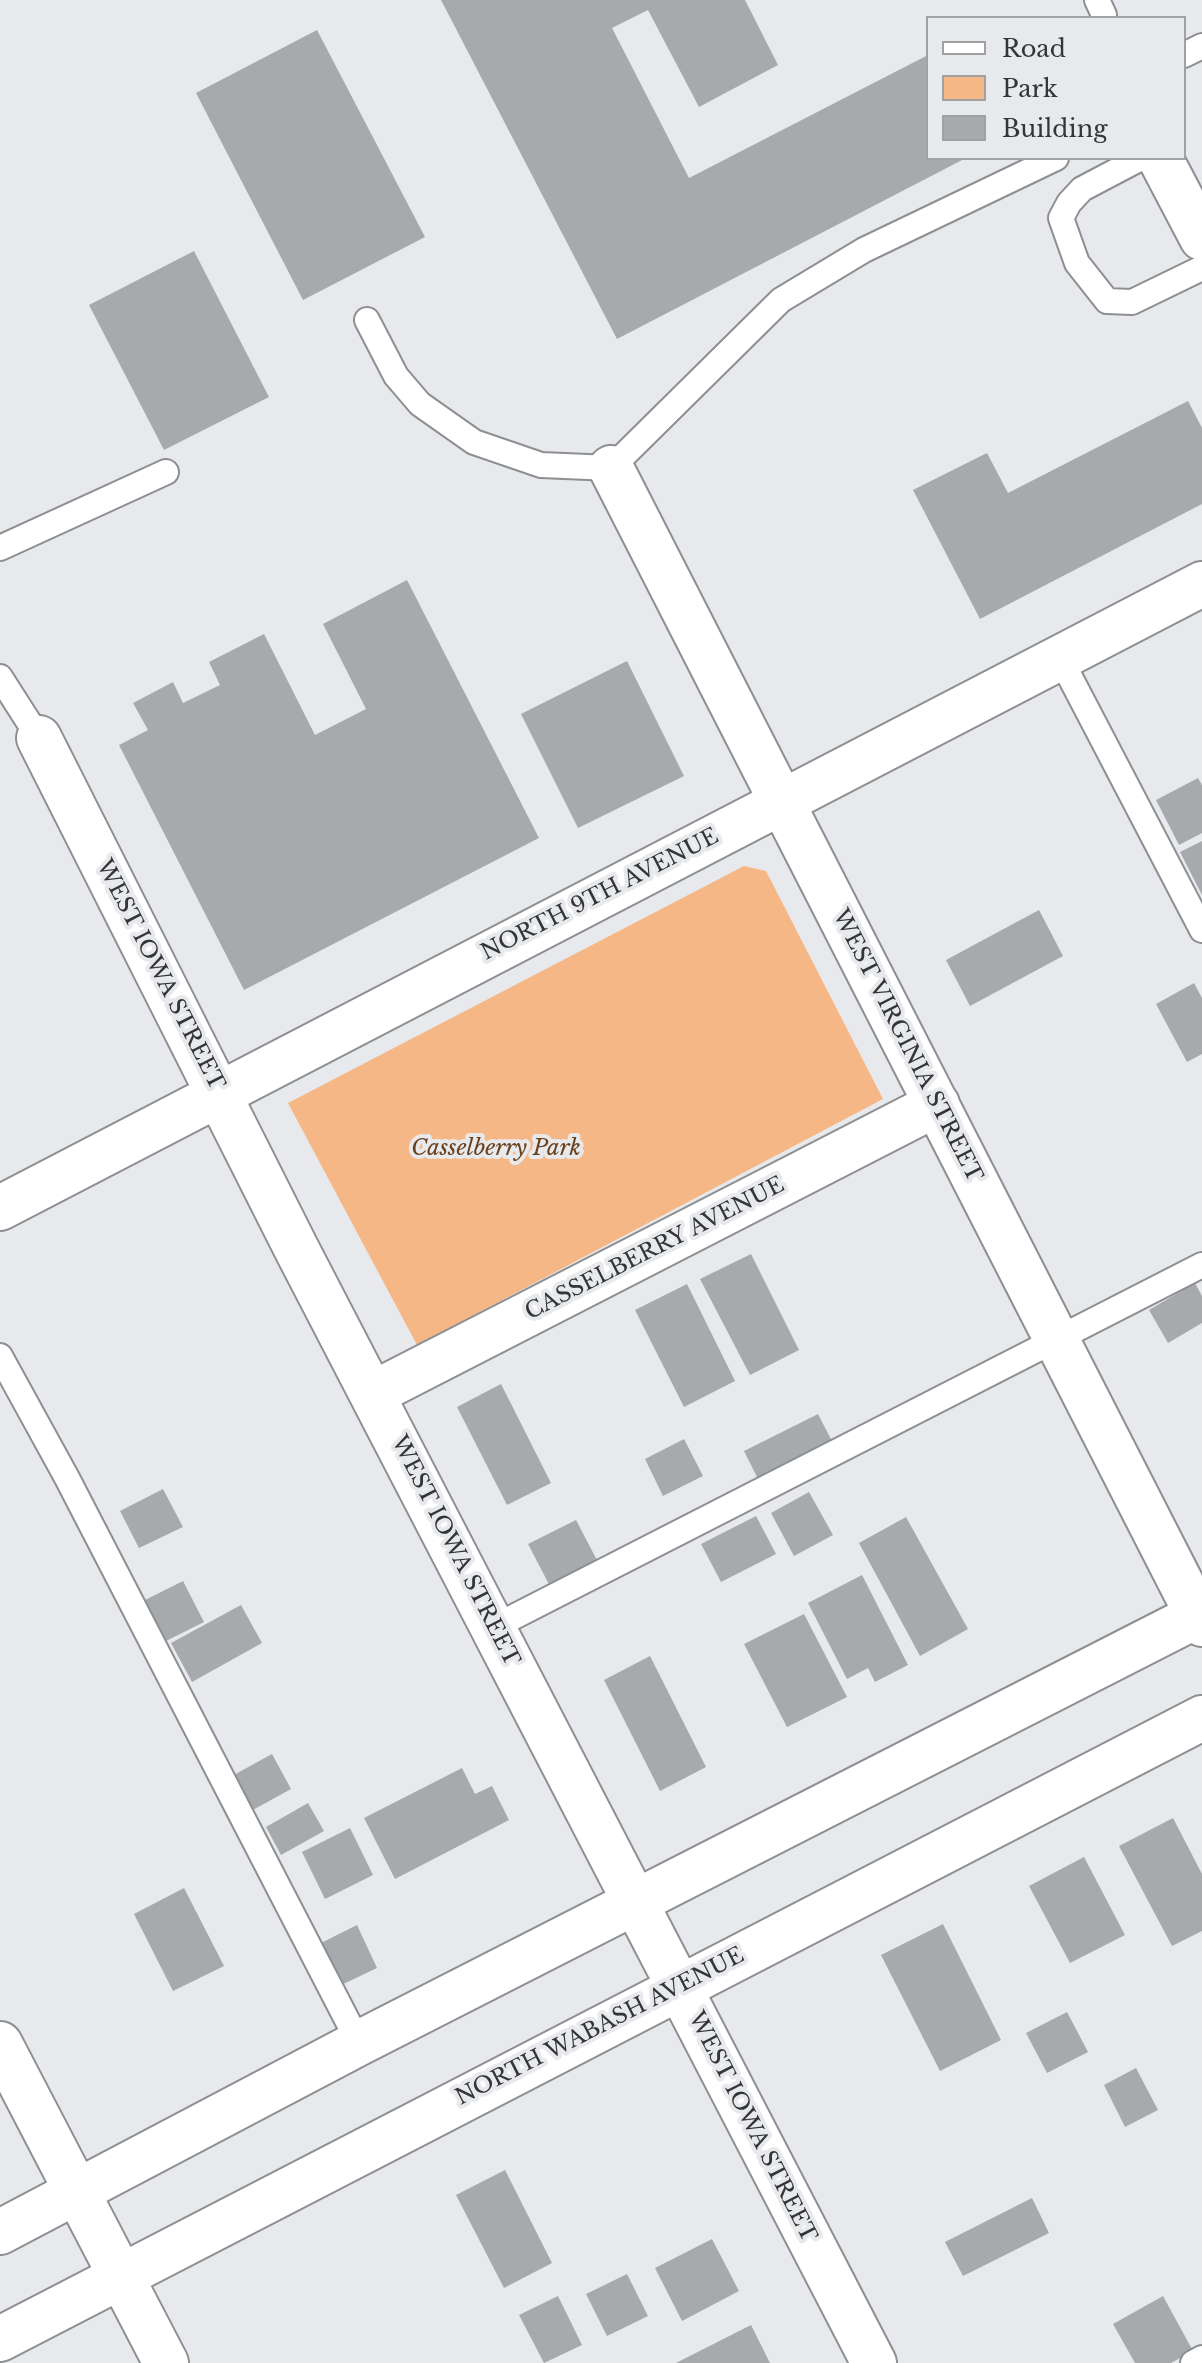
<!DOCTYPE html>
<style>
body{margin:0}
#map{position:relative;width:1202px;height:2363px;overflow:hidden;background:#e7e9ec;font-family:"Libre Baskerville",serif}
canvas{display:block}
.legend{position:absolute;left:926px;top:16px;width:260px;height:144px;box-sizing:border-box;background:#e7e9ec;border:2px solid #9fa1a3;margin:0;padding:10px 14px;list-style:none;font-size:24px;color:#343536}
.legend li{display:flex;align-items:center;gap:16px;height:40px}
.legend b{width:40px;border:2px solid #9fa1a3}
</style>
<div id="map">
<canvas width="1202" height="2363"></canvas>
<ul class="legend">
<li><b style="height:10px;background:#fff"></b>Road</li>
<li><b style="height:22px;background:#f6b786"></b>Park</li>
<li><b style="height:22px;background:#a7aaad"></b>Building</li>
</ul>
</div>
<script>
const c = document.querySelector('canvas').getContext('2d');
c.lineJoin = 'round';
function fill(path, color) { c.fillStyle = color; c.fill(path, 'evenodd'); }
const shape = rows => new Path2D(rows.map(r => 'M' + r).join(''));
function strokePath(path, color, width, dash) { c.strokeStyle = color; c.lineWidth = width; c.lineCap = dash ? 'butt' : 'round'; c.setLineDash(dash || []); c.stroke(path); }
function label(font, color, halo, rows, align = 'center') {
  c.font = font + ' "Libre Baskerville",serif'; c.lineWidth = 8; c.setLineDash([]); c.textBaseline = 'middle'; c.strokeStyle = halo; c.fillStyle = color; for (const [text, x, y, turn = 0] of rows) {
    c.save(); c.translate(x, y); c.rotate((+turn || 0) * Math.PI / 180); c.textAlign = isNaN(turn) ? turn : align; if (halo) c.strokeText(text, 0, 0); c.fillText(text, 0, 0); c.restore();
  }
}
const green = shape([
 [744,866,766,871,883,1099,417,1345,288,1103]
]);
const building = shape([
 [441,0,745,0,778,65,699,107,648,10,612,28,689,178,928,55,928,158,966,158,617,339],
 [317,30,425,237,303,300,196,93],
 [194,251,269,397,164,450,89,305],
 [1188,401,1202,428,1202,504,980,619,913,490,987,453,1008,493],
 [407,580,539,838,244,990,119,745,148,730,133,703,173,682,183,703,220,685,209,662,264,634,315,735,366,709,323,624],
 [627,661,684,776,578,828,521,714],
 [1198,778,1202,785,1202,833,1179,845,1156,800],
 [1202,841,1202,895,1180,852],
 [1039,910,1063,956,970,1006,946,960],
 [1194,983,1202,998,1202,1054,1187,1062,1156,1004],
 [751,1254,799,1350,750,1375,700,1279],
 [1195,1283,1202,1296,1202,1323,1168,1343,1149,1310],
 [687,1284,735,1381,684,1407,635,1310],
 [501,1384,551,1483,507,1505,457,1407],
 [818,1414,836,1449,762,1487,744,1451],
 [684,1439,703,1476,663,1496,645,1459],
 [163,1489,183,1527,139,1548,120,1511],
 [809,1492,833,1535,794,1556,771,1513],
 [756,1516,776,1554,721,1582,701,1544],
 [906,1517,968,1629,920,1656,859,1543],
 [576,1520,600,1566,552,1590,528,1544],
 [862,1575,908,1665,875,1682,868,1668,847,1679,808,1603],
 [183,1581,204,1622,164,1642,143,1601],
 [241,1605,262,1643,192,1682,171,1643],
 [804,1614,847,1697,787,1727,744,1644],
 [650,1656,706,1767,660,1791,604,1680],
 [272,1754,291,1789,251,1811,232,1776],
 [462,1768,475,1794,492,1786,509,1820,395,1879,364,1818],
 [308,1803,324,1831,281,1855,266,1827],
 [1173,1818,1202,1874,1202,1931,1172,1946,1119,1846],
 [350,1828,373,1875,325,1899,302,1852],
 [1084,1857,1125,1935,1070,1963,1029,1886],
 [184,1888,224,1966,173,1991,134,1914],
 [943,1924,1001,2040,940,2071,881,1955],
 [357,1925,377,1968,335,1988,315,1946],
 [1067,2012,1088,2052,1047,2073,1026,2033],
 [1136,2068,1158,2110,1125,2127,1104,2085],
 [505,2170,552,2263,504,2288,456,2195],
 [1032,2198,1049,2233,963,2276,945,2242],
 [712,2239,739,2291,682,2321,655,2268],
 [627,2274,648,2316,607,2336,586,2294],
 [558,2296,582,2345,544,2363,519,2315],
 [1163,2296,1193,2351,1171,2363,1135,2363,1113,2324],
 [751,2325,770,2363,676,2363]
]);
const service = shape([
 [1097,0,1104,15],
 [1184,55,1202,46],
 [1141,158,1082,189,1069,203,1061,218,1077,263,1107,301,1132,302,1202,268],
 [367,320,396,376,420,404,474,442,541,465,611,468,781,300,864,250,1056,158],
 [0,548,166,472],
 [1059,656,1202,930],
 [0,677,39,738],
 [0,1356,67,1478,359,2043],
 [494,1627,1202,1265],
 [1193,2363,1202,2358]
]);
const minor = shape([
 [1160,158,1202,238],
 [611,468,1202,1624],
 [39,738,296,1248,874,2363],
 [0,1208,1202,584],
 [374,1393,937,1104],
 [0,2232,359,2043,1202,1613],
 [0,2339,1202,1718]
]);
const secondary = shape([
 [0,2044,166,2363]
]);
const streetNames = [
 ["NORTH 9TH AVENUE",600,895,-27],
 ["WEST IOWA STREET",160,975,63],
 ["WEST VIRGINIA STREET",907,1046,63],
 ["CASSELBERRY AVENUE",655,1249,-27],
 ["WEST IOWA STREET",455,1551,63],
 ["NORTH WABASH AVENUE",600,2027,-27],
 ["WEST IOWA STREET",752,2127,63]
];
const parkNames = [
 ["Casselberry Park",496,1149]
];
fill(green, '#f6b786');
fill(building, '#a7aaad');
strokePath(service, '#8d8f92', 28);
strokePath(minor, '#8d8f92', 48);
strokePath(secondary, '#8d8f92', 48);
strokePath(service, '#fff', 24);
strokePath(minor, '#fff', 44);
strokePath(secondary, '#fff', 44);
label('22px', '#343536', '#e7e9ec', streetNames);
label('italic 22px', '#6a3f19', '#e7e9ec', parkNames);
</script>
